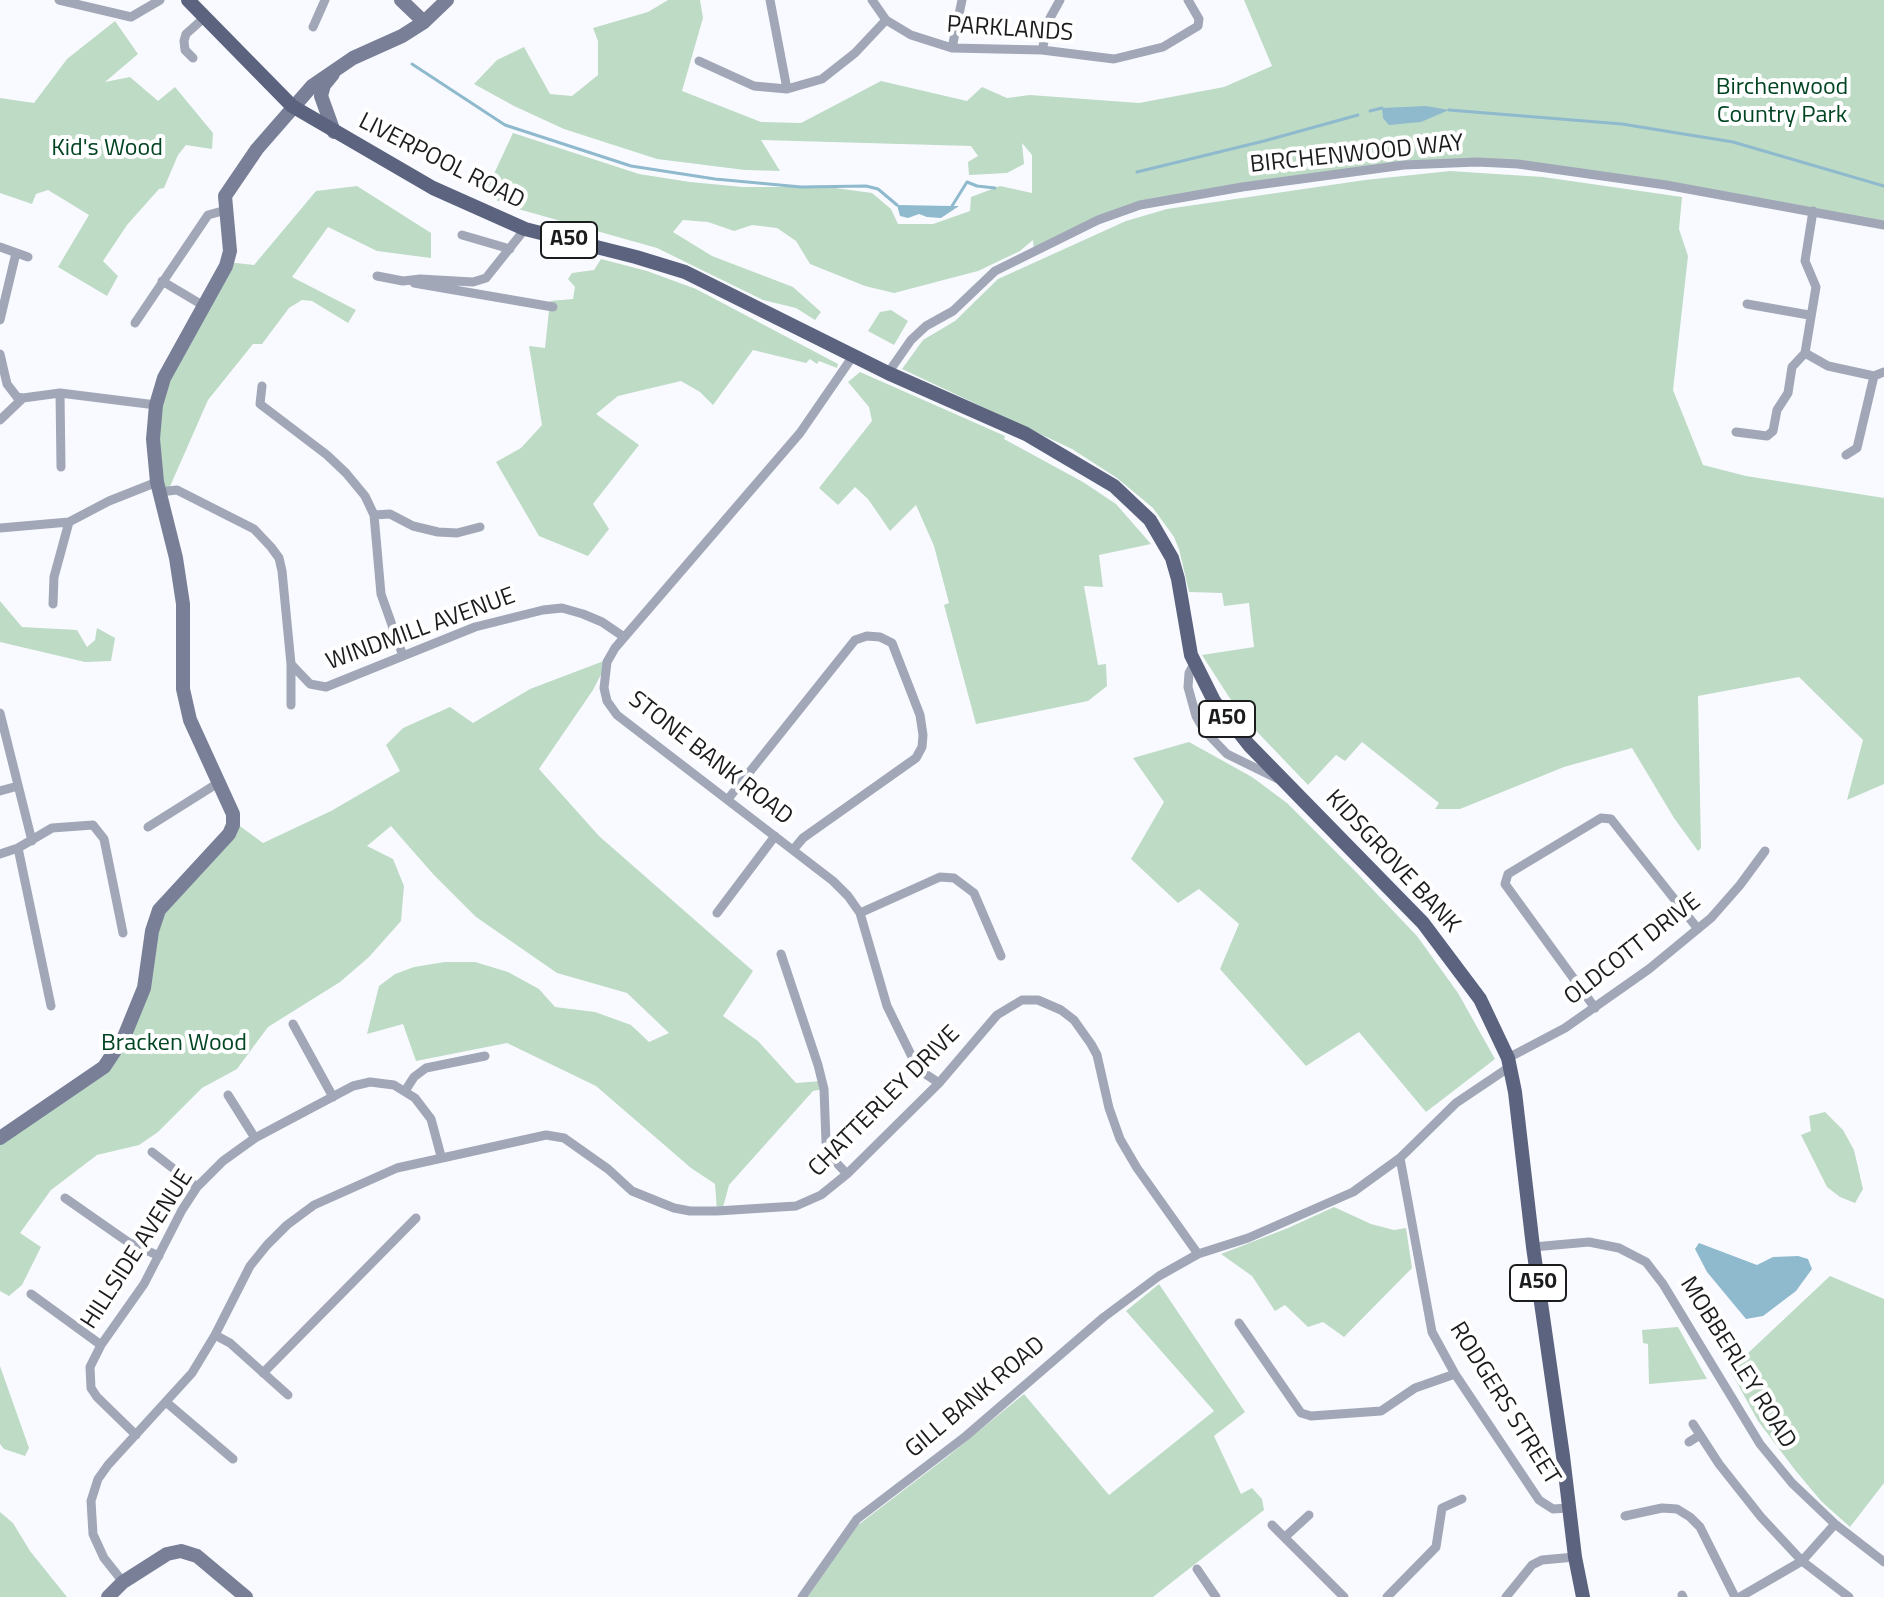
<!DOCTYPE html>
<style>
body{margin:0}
canvas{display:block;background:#f9faff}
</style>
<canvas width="1884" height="1597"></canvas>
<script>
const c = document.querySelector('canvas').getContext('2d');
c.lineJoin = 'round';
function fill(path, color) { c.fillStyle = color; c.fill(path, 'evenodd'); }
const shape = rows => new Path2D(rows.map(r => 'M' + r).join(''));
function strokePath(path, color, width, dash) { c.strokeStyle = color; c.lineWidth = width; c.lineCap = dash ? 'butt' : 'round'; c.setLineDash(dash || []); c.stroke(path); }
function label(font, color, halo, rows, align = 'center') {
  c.font = font + ' "Titillium Web",sans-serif'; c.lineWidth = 8; c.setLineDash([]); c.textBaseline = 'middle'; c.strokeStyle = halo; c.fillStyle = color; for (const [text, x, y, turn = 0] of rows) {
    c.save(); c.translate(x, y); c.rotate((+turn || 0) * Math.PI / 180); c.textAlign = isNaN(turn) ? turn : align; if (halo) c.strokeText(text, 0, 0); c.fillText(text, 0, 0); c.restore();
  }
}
const green = shape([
 [668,0,700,0,703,18,682,91,761,122,801,123,881,81,967,101,982,87,1007,98,1030,95,1139,103,1224,87,1272,66,1244,0,1884,0,1884,225,1518,164,1423,164,1137,207,1034,251,1033,240,1020,251,978,271,894,293,865,286,810,264,796,241,777,228,752,225,734,231,708,222,683,220,673,232,712,256,793,287,821,312,815,320,796,308,763,300,657,248,518,209,484,195,513,133,639,174,690,182,743,187,828,187,872,193,891,209,898,224,933,224,970,211,971,197,1000,186,1032,193,1032,155,1022,143,1024,164,1007,173,969,175,968,162,978,156,971,146,761,140,780,171,745,170,657,159,564,129,514,106,474,84,497,60,524,47,550,94,572,96,598,75,598,41,593,28,648,12],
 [115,21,138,54,105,82,130,77,158,101,175,87,213,133,212,149,186,145,178,155,164,188,159,189,127,225,103,261,118,276,107,296,58,267,89,215,48,190,36,194,32,204,0,193,0,98,34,103,67,59],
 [1450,171,1543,177,1682,197,1679,229,1688,256,1673,390,1703,465,1746,476,1884,498,1884,784,1847,800,1863,740,1799,677,1698,696,1701,848,1698,851,1674,818,1632,748,1564,767,1460,809,1435,809,1439,803,1362,742,1345,761,1336,755,1308,785,1240,714,1202,655,1254,647,1249,603,1224,606,1222,593,1189,592,1179,549,1174,537,1153,508,1117,478,1072,449,902,369,923,340,955,321,998,279,1126,221,1167,209,1365,180],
 [357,186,431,233,431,258,377,251,328,227,292,277,356,310,348,323,312,301,302,300,289,308,262,344,253,344,208,400,168,491,159,492,156,405,227,262,254,265,316,191],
 [601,259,647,271,696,289,838,364,837,368,819,361,817,364,810,359,806,363,753,350,713,405,700,392,681,381,618,396,596,414,639,445,593,504,609,529,588,556,539,536,496,462,521,448,542,425,529,346,545,348,550,301,573,299,575,287,568,279,572,273,594,270],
 [891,310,908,321,894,345,868,331,880,312],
 [860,372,1005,436,1004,439,1083,482,1116,504,1151,544,1099,555,1103,587,1084,586,1098,665,1106,664,1107,686,1088,701,976,724,944,605,949,603,934,546,916,505,890,531,868,499,855,487,838,505,819,488,872,421,869,407,848,382],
 [0,601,22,627,77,630,87,647,95,640,97,628,115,638,111,661,85,662,0,642],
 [609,659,593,690,539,769,599,836,753,971,723,1016,758,1041,796,1083,822,1081,824,1089,813,1091,729,1185,722,1211,717,1211,715,1184,691,1168,596,1086,507,1043,416,1061,403,1024,367,1034,379,986,395,974,414,967,445,962,475,962,508,972,539,989,555,1007,595,1012,631,1025,649,1042,669,1033,627,993,557,973,476,917,433,874,391,826,367,846,393,859,404,886,401,921,369,957,340,982,268,1027,237,1069,202,1088,158,1132,139,1145,97,1155,51,1190,20,1233,41,1247,22,1285,9,1296,0,1291,0,1142,61,1102,124,1037,163,910,237,824,263,843,331,811,400,771,386,745,403,728,450,707,473,723,530,689],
 [1189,742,1252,777,1287,803,1356,872,1417,936,1458,993,1495,1059,1426,1112,1359,1032,1306,1066,1220,969,1239,924,1199,889,1178,903,1131,859,1164,802,1133,758],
 [1825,1112,1843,1130,1854,1150,1863,1189,1855,1203,1840,1197,1827,1187,1801,1135,1811,1131,1809,1116],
 [1334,1207,1371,1224,1394,1230,1406,1228,1412,1268,1344,1337,1323,1322,1308,1327,1285,1305,1275,1311,1252,1276,1221,1254,1288,1228],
 [1830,1276,1884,1299,1884,1483,1850,1527,1822,1502,1795,1470,1758,1421,1730,1370],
 [1159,1284,1245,1412,1214,1436,1241,1494,1252,1488,1262,1499,1264,1510,1153,1597,807,1597,858,1525,947,1457,1024,1394,1109,1495,1214,1411,1126,1311],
 [1678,1327,1707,1379,1649,1384,1648,1344,1643,1343,1642,1330],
 [0,1366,29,1448,25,1456,4,1449,0,1444],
 [0,1512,13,1523,30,1551,67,1597,0,1597]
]);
const water = shape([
 [1426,106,1449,110,1421,122,1389,125,1383,118,1382,108],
 [897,205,952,206,959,206,941,218,927,217,919,214,908,218,900,216],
 [1699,1243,1757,1265,1773,1257,1798,1256,1808,1259,1812,1269,1796,1291,1763,1316,1746,1319,1707,1272,1695,1249]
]);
const stream = shape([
 [412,64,505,125,631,166,715,179,801,187,866,186,878,189,897,205],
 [1449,110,1622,124,1733,142,1884,186],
 [1370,111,1382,108],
 [1137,172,1264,141,1358,115],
 [952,206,967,182,977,186,995,188]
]);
const street = shape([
 [59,0,131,17,160,0],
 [770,0,787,89],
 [872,0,886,20,911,35,952,48,1042,50,1114,59,1163,47,1198,26,1199,19,1188,0],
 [313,27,325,0],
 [952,48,962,0],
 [1042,50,1050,18,1060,0],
 [193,58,185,50,184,41,186,34,204,18],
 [699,61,754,86,787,89,822,79,855,53,886,20],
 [462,235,510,249],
 [0,247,28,257],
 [377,276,403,281,420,279,473,282,486,278,525,229],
 [162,281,204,306],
 [414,283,553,307],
 [1747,304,1809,315],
 [0,320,16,253],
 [135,323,208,215,226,210],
 [1805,353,1828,366,1874,376,1884,372],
 [0,354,7,384,17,397,23,398],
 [853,356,800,433,615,648,607,662,604,688,607,701,617,715,833,881,848,896,860,913,887,1006,918,1069,939,1083],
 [888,373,911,340,926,326,953,311,995,271,1098,220,1140,205,1242,187,1404,165,1477,162,1518,164,1666,185,1884,225],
 [262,386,260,404,327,455,346,473,365,496,374,515,381,594,403,656],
 [60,393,61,467],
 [0,420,23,398,60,393,156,405],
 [1736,432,1767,436,1773,431,1777,410,1788,393,1792,367,1805,353,1816,287,1805,261,1813,211],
 [1846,455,1857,448,1874,376],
 [159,492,177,490,254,529,271,547,279,558,282,571,291,664,310,684,326,687,475,627,543,610,562,608,583,614,602,622,624,637],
 [374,515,390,514,413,526,438,532,457,533,480,527],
 [0,528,69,522,109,501,157,482],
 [53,604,54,577,69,522],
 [291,664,291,705],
 [1194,664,1189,673,1188,687,1196,716,1204,730,1227,754,1278,779],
 [0,713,32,841],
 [0,791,18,786],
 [728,799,855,640,867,636,880,637,892,643,920,715,923,735,922,747,916,758,803,838,793,850],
 [148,827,218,783],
 [18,848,51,1006],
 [0,854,18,848,52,828,93,825,104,839,123,933],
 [717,913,775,836],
 [860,913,940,877,954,878,974,893,1001,956],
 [781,954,818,1065,824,1089,826,1142,831,1157,847,1174],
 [1595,1008,1505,884,1508,874,1601,818,1611,819,1698,929],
 [293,1024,333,1097],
 [1508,1058,1565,1028,1649,969,1711,918,1740,885,1765,851],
 [405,1091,414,1077,426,1068,485,1056],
 [228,1095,255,1138],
 [152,1152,197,1187],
 [1400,1158,1432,1332,1455,1374,1539,1500,1553,1509,1568,1508],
 [65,1198,128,1242,159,1256],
 [1533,1247,1589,1242,1619,1248,1646,1262,1663,1284,1760,1444,1792,1483,1835,1524,1884,1562],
 [31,1294,101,1345],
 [1239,1323,1301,1413,1311,1416,1381,1411,1415,1388,1455,1374],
 [215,1335,230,1343,288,1395],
 [263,1373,416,1218],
 [166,1402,233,1459],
 [1693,1424,1719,1464,1761,1517,1802,1561,1849,1597],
 [136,1435,97,1397,91,1388,90,1367,101,1345,144,1284,182,1210,197,1187,223,1161,255,1138,353,1086,370,1082,394,1085,415,1098,431,1119,441,1156],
 [1689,1442,1700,1435],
 [1625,1516,1662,1508,1677,1509,1690,1517,1700,1527,1735,1597],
 [1272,1525,1344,1597],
 [1285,1537,1309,1515],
 [1197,1569,1216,1597],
 [123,1582,104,1558,93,1534,91,1501,98,1479,108,1465,192,1373,215,1335,250,1266,267,1245,287,1225,314,1205,397,1168,546,1135,564,1138,608,1169,632,1191,674,1208,690,1211,717,1211,796,1206,821,1195,847,1174,939,1083,997,1015,1022,1000,1038,1000,1061,1010,1074,1020,1091,1044,1097,1055,1109,1108,1120,1139,1137,1168,1198,1254],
 [1682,1595,1683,1597],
 [802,1597,857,1519,966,1436,1104,1317,1159,1276,1198,1254,1248,1238,1353,1192,1400,1158,1456,1103,1511,1066],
 [1387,1597,1436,1547,1442,1508,1462,1499],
 [1506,1597,1532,1565,1542,1560,1575,1557],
 [1740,1597,1802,1561,1835,1524]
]);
const secondary = shape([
 [401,0,424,22],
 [333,74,324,85,321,96,334,132],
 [0,1138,104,1067,124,1037,144,988,152,931,159,910,229,834,233,825,233,814,190,720,183,689,183,604,176,558,157,482,153,439,156,405,164,378,226,266,230,251,225,196,257,149,312,86,353,58,402,36,424,22,447,0],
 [108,1597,123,1582,167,1554,181,1551,197,1556,246,1597]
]);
const primary = shape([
 [188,0,292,106,433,188,525,229,636,257,685,272,888,373,1026,434,1114,486,1150,520,1172,558,1178,579,1191,655,1214,701,1249,745,1423,923,1480,999,1508,1058,1515,1092,1533,1247,1563,1456,1575,1557,1583,1597]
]);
const shields = [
 [569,240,56],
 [1227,719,56],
 [1538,1283,56]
];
const shieldNames = [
 ["A50",569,240],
 ["A50",1227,719],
 ["A50",1538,1283]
];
const streetNames = [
 ["PARKLANDS",1010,30,4],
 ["BIRCHENWOOD WAY",1357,155,-6],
 ["LIVERPOOL ROAD",441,162,27],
 ["WINDMILL AVENUE",421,630,-20],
 ["STONE BANK ROAD",710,759,38],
 ["KIDSGROVE BANK",1392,862,47],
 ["OLDCOTT DRIVE",1633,950,-38],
 ["CHATTERLEY DRIVE",885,1102,-45],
 ["HILLSIDE AVENUE",138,1250,-57],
 ["MOBBERLEY ROAD",1737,1363,58],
 ["GILL BANK ROAD",976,1398,-40],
 ["RODGERS STREET",1504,1404,58]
];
const parkNames = [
 ["Birchenwood",1782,88],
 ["Country Park",1782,116],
 ["Kid's Wood",107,149],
 ["Bracken Wood",174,1044]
];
fill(green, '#bedbc6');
fill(water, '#8fbace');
strokePath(stream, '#8fbace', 3);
strokePath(street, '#a2a7b8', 9);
strokePath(secondary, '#787f97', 14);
strokePath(primary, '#5b637f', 14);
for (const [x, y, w] of shields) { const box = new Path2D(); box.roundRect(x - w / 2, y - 18, w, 36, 6); c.fillStyle = '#fff'; c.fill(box); strokePath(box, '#1b1c1e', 2); }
label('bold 22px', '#1b1c1e', null, shieldNames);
label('24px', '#1b1c1e', '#fff', streetNames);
label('24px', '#014422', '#fff', parkNames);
</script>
